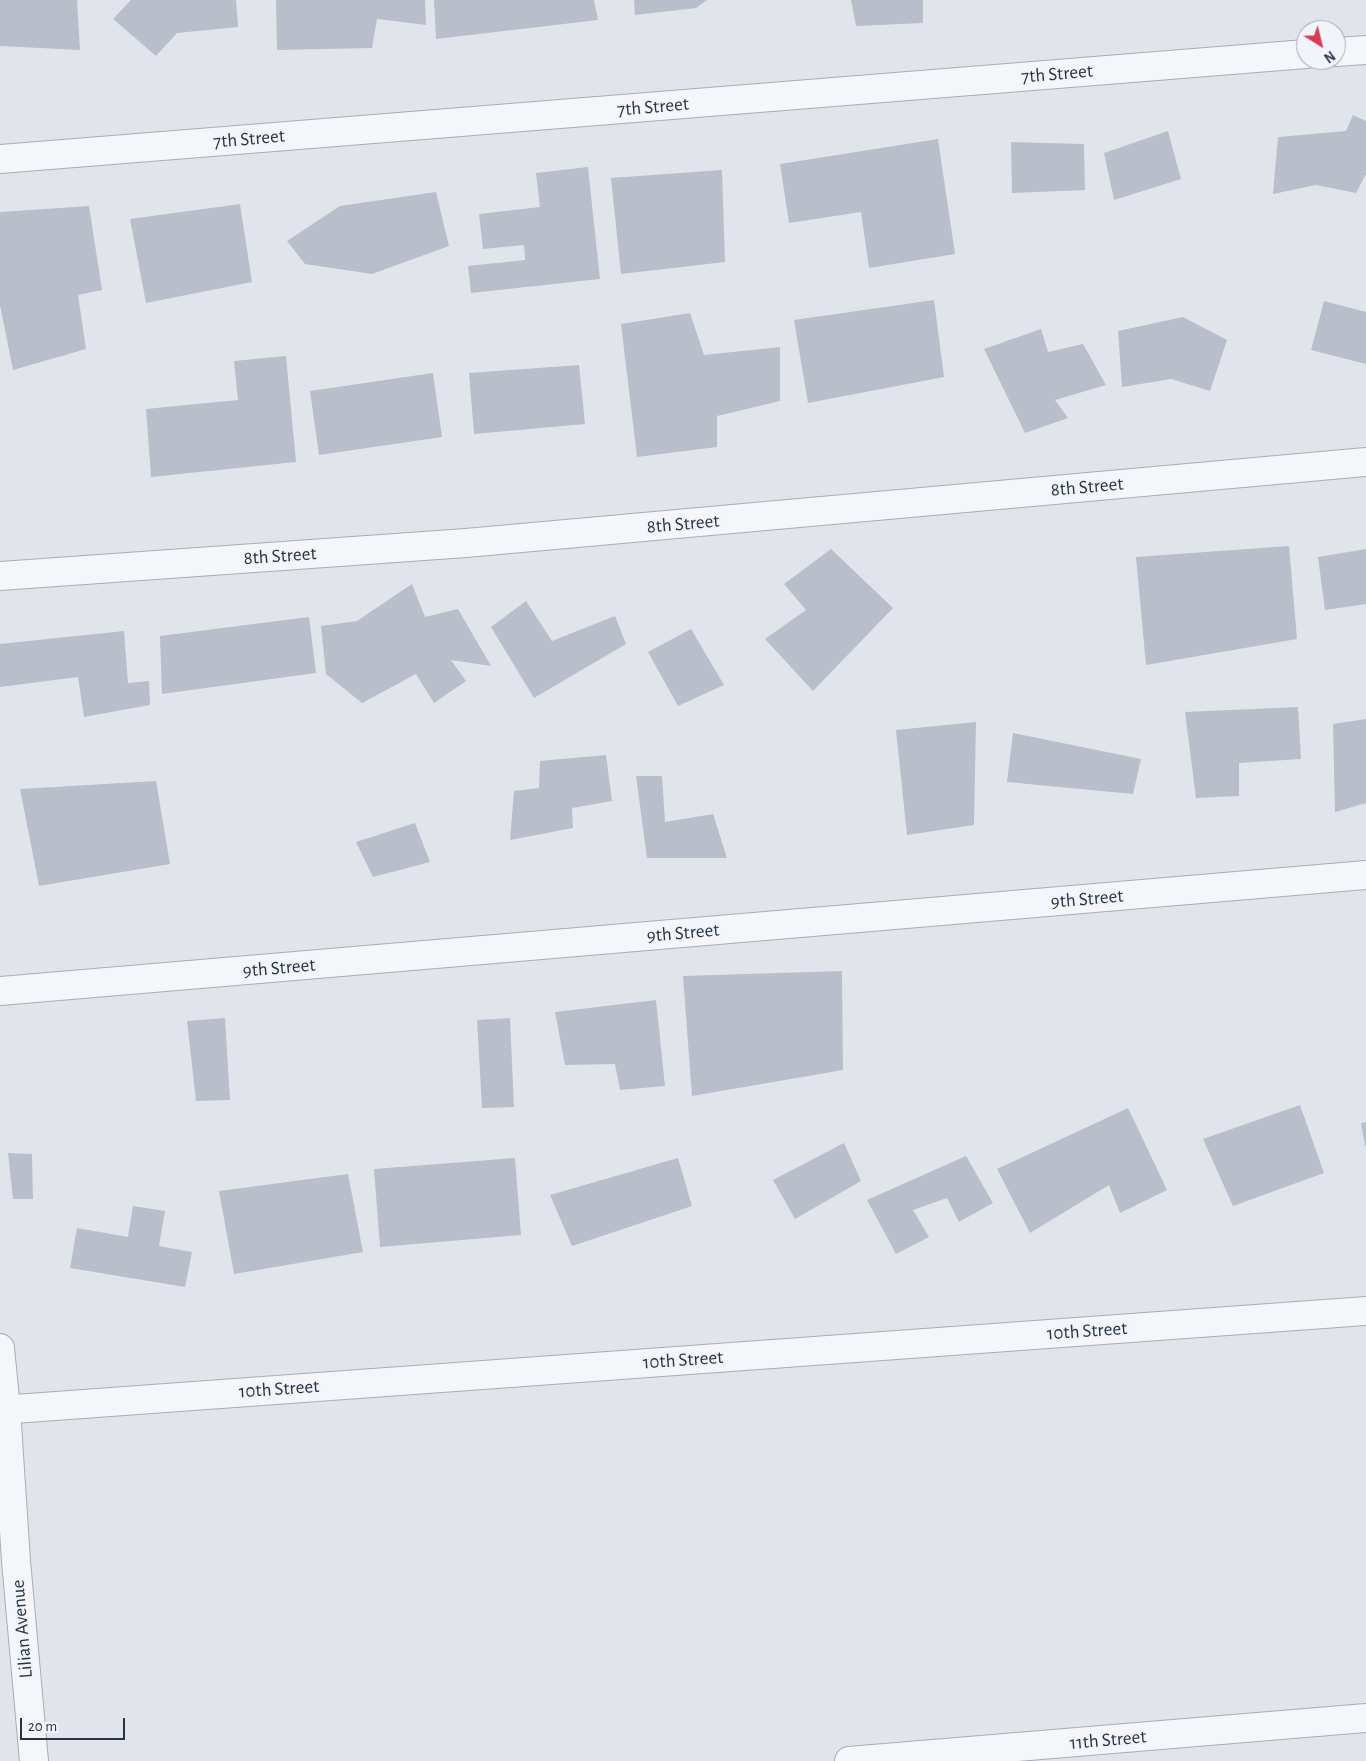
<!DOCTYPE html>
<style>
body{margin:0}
#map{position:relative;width:1366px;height:1761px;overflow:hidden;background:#e1e5eb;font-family:"Alegreya Sans",sans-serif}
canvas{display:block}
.north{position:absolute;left:1296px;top:20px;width:50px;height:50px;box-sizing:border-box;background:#f1f4f8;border:1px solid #a1a7b0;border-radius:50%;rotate:144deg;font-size:14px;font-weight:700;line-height:20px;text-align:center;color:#283345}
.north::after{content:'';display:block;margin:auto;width:18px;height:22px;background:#db3c54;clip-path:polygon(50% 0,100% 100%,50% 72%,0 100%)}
.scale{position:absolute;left:20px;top:1718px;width:105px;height:22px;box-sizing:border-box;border:2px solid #283345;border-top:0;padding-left:6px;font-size:15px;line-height:18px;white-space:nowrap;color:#283345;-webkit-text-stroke:4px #f1f4f8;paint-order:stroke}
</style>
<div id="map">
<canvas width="1366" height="1761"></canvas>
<div class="north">N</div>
<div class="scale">20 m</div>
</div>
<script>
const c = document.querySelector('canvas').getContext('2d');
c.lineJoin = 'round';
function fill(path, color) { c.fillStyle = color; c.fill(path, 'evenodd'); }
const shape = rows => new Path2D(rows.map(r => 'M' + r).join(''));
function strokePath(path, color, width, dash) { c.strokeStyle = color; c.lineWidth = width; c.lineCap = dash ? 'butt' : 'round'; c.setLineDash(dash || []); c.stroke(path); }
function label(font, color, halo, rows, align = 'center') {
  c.font = font + ' "Alegreya Sans",sans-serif'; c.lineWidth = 4; c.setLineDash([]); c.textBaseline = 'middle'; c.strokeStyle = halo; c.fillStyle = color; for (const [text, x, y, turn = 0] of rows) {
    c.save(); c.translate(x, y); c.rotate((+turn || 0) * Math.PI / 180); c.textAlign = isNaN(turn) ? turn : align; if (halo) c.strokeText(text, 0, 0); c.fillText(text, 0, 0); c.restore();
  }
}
const building = shape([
 [0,0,77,0,80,50,0,46],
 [131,0,236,0,238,27,177,33,156,56,113,19],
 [276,0,425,0,426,25,377,19,372,48,277,50],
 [434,0,594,0,598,20,436,39],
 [634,0,707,0,696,8,635,15],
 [851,0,923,0,923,23,856,26],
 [1353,115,1366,121,1366,174,1356,193,1316,185,1273,194,1278,137,1346,131],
 [1168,131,1181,179,1114,200,1104,153],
 [938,139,955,254,869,268,861,212,789,223,780,164],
 [1011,142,1084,144,1085,190,1012,193],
 [588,167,600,279,471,293,468,266,525,260,524,245,483,249,479,214,540,207,536,173],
 [722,170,725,262,621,274,611,178],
 [436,192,449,246,372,274,305,264,287,241,340,206],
 [240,204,252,282,146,303,130,219],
 [89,206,102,290,78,295,86,349,13,370,0,305,0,212],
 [934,300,944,377,808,403,794,320],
 [1324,301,1366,312,1366,364,1311,350],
 [690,313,704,355,780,347,780,401,717,416,717,447,637,457,621,324],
 [1183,317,1227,340,1210,391,1171,379,1122,387,1118,331],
 [1041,329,1048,352,1083,344,1106,385,1055,400,1068,418,1025,433,984,349],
 [286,356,296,462,151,477,146,409,238,400,234,361],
 [579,365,585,424,474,434,469,373],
 [433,373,442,437,319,455,310,391],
 [1289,546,1297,639,1146,665,1136,557],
 [831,549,893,608,813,691,765,639,806,610,784,584],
 [1366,549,1366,604,1325,610,1318,557],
 [412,584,425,617,458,609,491,666,451,660,466,681,434,703,416,674,362,703,326,674,321,626,357,621],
 [526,601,552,641,615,616,626,644,534,698,491,627],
 [309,617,316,673,162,694,160,636],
 [691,629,724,685,678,706,648,652],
 [124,631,128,683,149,681,150,705,84,717,78,677,0,687,0,644],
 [1298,707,1301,759,1239,763,1239,796,1196,798,1185,712],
 [1366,719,1366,803,1335,812,1333,724],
 [976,722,974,825,907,835,896,730],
 [1013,733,1141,759,1133,794,1007,782],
 [606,755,612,801,572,808,573,828,510,840,514,791,539,788,540,761],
 [636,776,662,776,665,822,713,814,727,858,647,858],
 [156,781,170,864,39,886,20,789],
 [415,823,430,862,373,877,356,842],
 [842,971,843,1070,692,1096,683,976],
 [656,1000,665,1086,620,1090,615,1064,565,1065,555,1012],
 [225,1018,230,1100,196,1101,187,1021],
 [510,1018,514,1107,482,1108,477,1020],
 [1300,1105,1324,1173,1233,1206,1203,1139],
 [1128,1108,1167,1190,1120,1213,1109,1185,1030,1233,997,1169],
 [1366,1122,1366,1146,1365,1146,1361,1123],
 [844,1143,861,1181,795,1219,773,1180],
 [8,1153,32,1154,33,1199,13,1199],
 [966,1156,993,1203,959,1222,947,1198,913,1210,929,1237,896,1254,867,1200],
 [515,1158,521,1235,380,1247,374,1169],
 [678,1158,692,1206,572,1246,550,1195],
 [348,1174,363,1252,234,1274,219,1191],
 [133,1206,165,1211,159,1246,192,1252,185,1287,70,1268,77,1228,128,1237]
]);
const street = shape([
 [1336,52,1366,50],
 [0,159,1306,54],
 [0,576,466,543,1366,462],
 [0,991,1366,875],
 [0,1348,6,1409,16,1561,34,1761],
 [0,1410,1366,1311],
 [849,1761,1366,1718]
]);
const streetNames = [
 ["7th Street",1057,74,-5],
 ["7th Street",653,107,-5],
 ["7th Street",249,139,-5],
 ["8th Street",1087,487,-5],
 ["8th Street",683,524,-5],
 ["8th Street",280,556,-4],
 ["9th Street",1087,899,-5],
 ["9th Street",683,933,-5],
 ["9th Street",279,968,-5],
 ["10th Street",1087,1331,-4],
 ["10th Street",683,1360,-4],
 ["10th Street",279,1389,-4],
 ["Lilian Avenue",22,1629,-95],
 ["11th Street",1108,1740,-5]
];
fill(building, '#b8beca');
strokePath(street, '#a6acb6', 30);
strokePath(street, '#f5f6f9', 28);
label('19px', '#283345', '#f1f4f8', streetNames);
</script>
